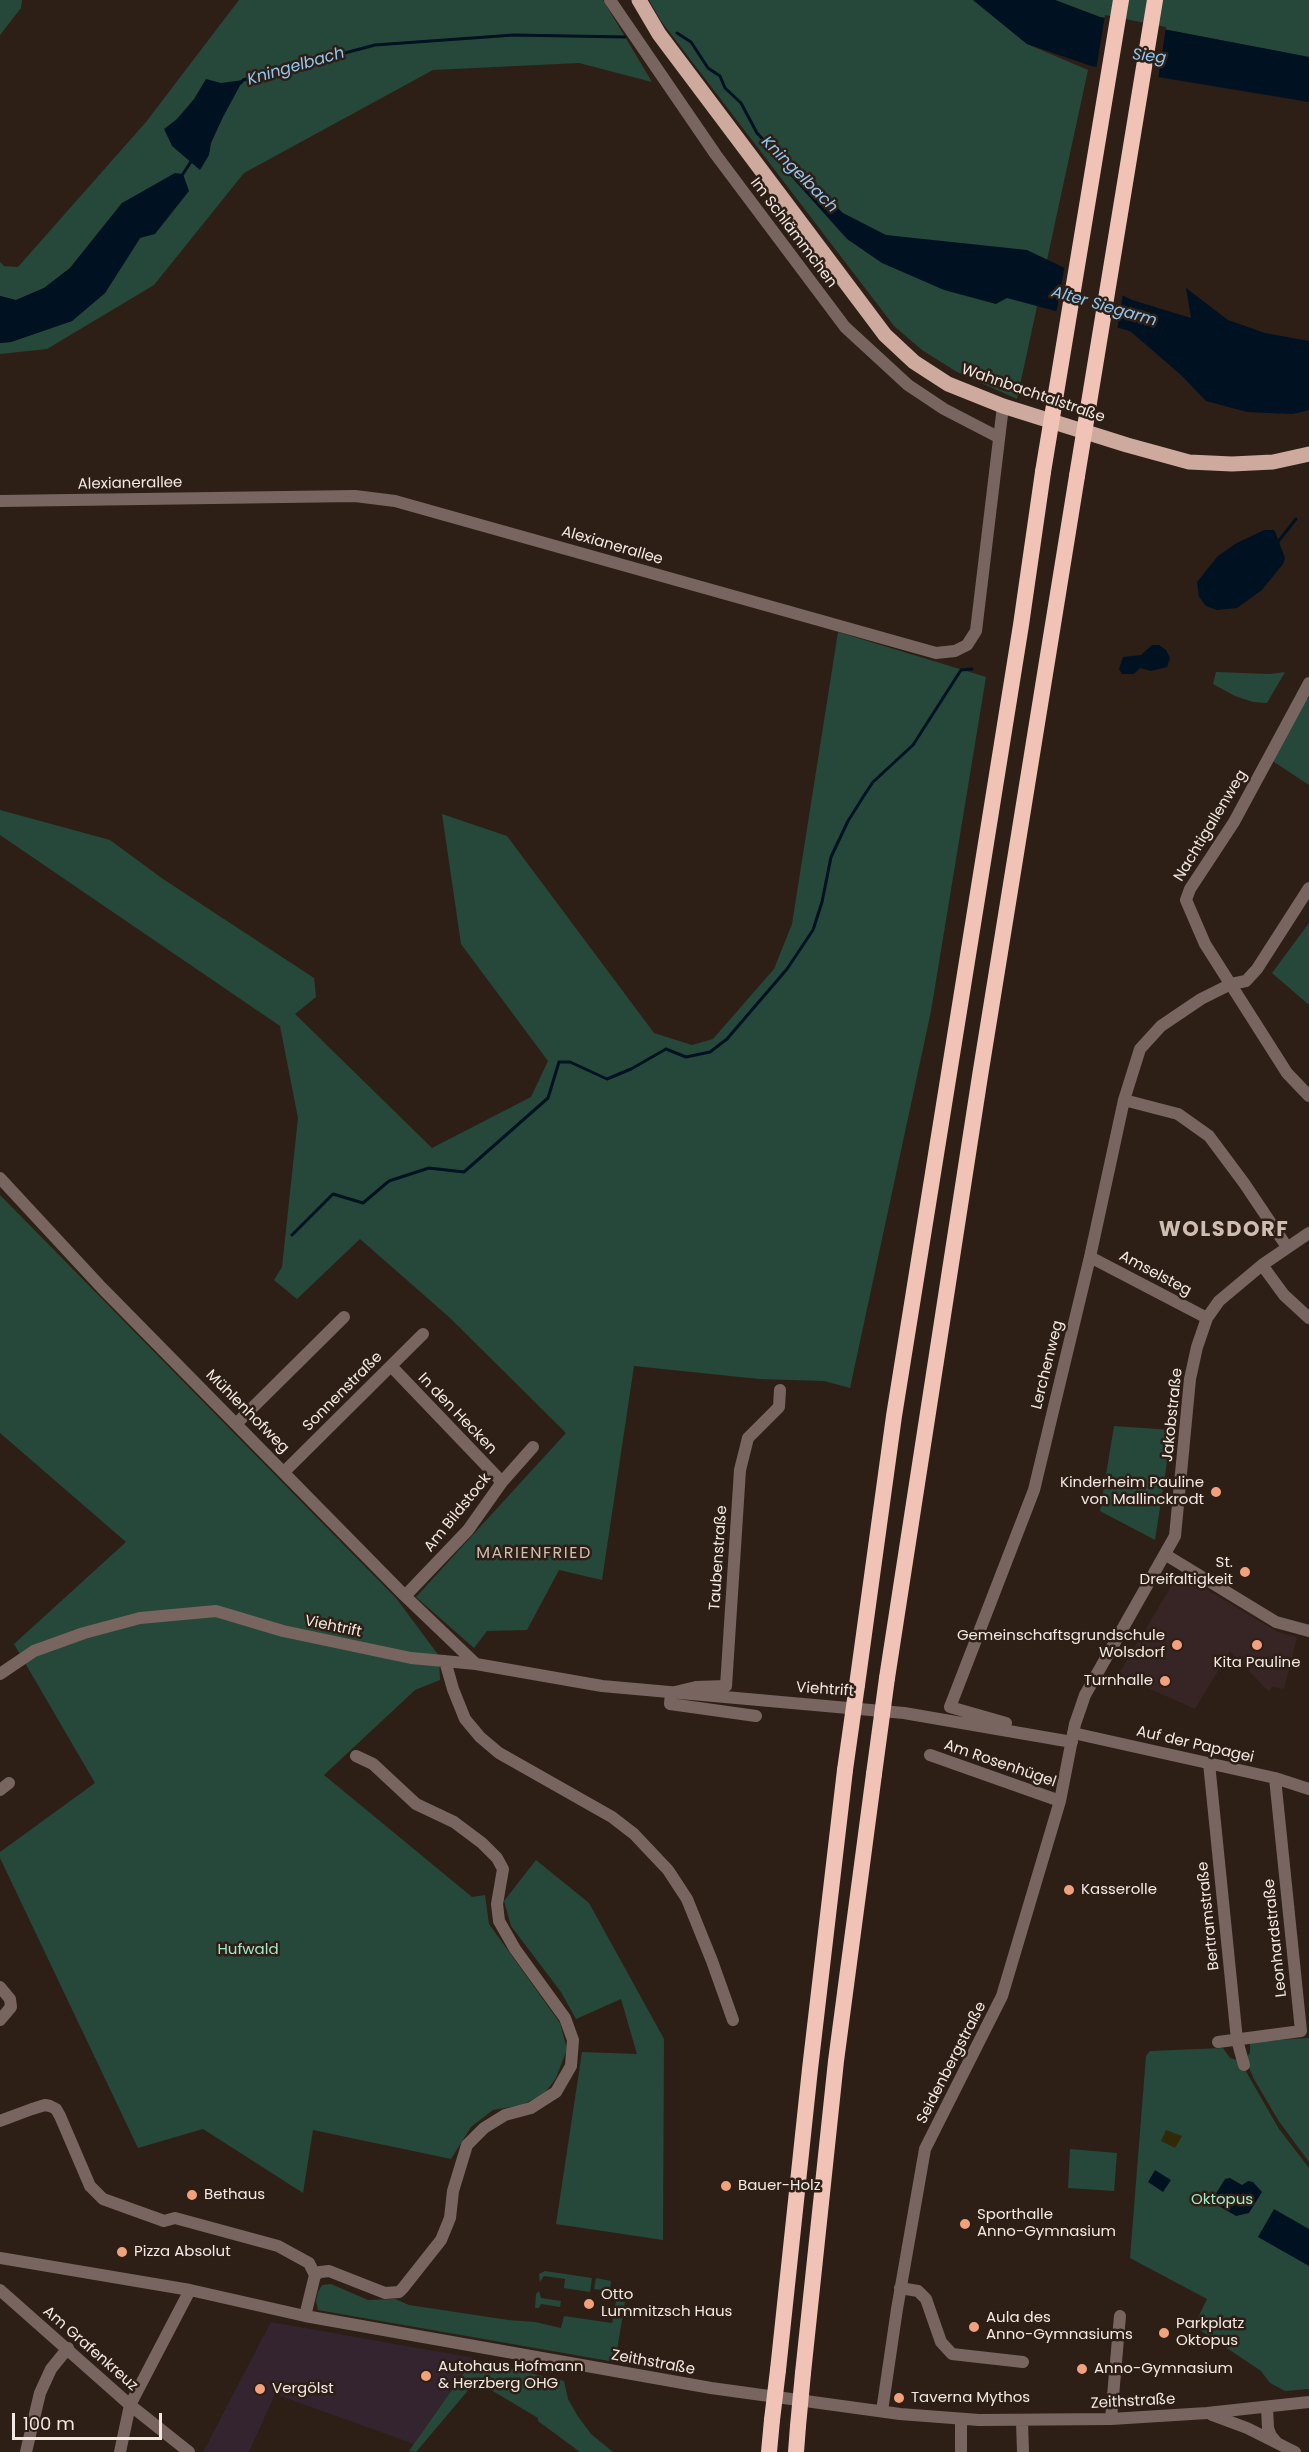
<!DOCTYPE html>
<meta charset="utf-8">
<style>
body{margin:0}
#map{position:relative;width:1309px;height:2452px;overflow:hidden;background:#2d1f16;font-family:Poppins,sans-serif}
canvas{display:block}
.scale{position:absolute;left:12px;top:2413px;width:150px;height:27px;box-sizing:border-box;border:3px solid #f3e9e3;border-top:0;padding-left:8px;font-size:18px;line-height:21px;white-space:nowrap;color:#f3e9e3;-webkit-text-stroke:4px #2d1f16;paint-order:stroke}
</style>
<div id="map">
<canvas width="1309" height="2452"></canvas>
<div class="scale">100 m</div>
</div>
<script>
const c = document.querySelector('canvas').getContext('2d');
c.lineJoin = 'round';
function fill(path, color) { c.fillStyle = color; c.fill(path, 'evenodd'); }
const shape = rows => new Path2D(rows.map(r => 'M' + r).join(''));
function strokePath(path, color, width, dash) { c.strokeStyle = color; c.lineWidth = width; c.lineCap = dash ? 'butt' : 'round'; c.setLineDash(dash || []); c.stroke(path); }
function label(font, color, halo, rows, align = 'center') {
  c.font = font + ' Poppins,sans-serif'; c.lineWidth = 5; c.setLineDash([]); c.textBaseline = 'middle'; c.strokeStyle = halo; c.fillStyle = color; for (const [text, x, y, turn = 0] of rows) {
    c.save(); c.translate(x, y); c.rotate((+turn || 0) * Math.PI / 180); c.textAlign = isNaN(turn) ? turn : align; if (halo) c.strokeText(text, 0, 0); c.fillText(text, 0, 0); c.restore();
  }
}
const commercial = shape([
 [271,2322,474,2358,414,2444,275,2394,249,2452,203,2452]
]);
const education = shape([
 [1179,1573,1278,1632,1297,1637,1284,1689,1272,1687,1269,1692,1230,1651,1195,1709,1118,1675]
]);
const green = shape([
 [0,0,22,0,21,8,0,35],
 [239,0,603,0,652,82,579,63,433,70,244,173,154,285,47,349,0,354,0,343,11,342,72,321,105,293,141,237,122,203,70,268,44,288,16,300,0,296,0,262,4,266,18,267,146,122],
 [649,0,973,0,1027,44,1088,70,1017,399,957,372,922,350,894,326,661,21],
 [1055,0,1309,0,1309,57,1100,17],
 [838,632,986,677,931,1011,850,1388,824,1381,759,1379,634,1366,602,1580,559,1570,527,1630,487,1631,474,1648,416,1597,566,1433,449,1317,360,1239,297,1299,274,1280,282,1267,298,1118,280,1026,0,835,0,810,110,840,163,879,314,978,316,997,295,1014,432,1148,531,1097,548,1061,461,944,442,814,507,836,654,1033,692,1045,713,1039,774,969,792,924],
 [1216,672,1270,674,1285,672,1267,703,1253,702,1235,696,1213,684],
 [1309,698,1309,785,1271,760,1303,701],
 [1309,923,1309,1005,1272,973],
 [0,1195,396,1598,439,1656,440,1680,415,1690,324,1775,472,1897,485,1895,489,1924,560,2023,567,2049,556,2078,545,2093,522,2105,493,2110,471,2127,451,2159,313,2130,303,2193,203,2129,138,2148,0,1858,0,1852,95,1783,14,1644,126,1542,0,1433],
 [1114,1426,1172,1430,1155,1540,1100,1511],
 [536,1860,589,1903,664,2039,663,2240,556,2224,582,2052,637,2054,621,1999,576,2019,561,1992,511,1926,504,1901],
 [1309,2038,1309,2162,1278,2120,1254,2079,1245,2059,1250,2053,1250,2042],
 [1223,2048,1230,2058,1240,2061,1279,2129,1309,2168,1309,2389,1285,2391,1270,2383,1261,2371,1194,2326,1207,2299,1130,2258,1146,2056,1150,2051],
 [1070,2149,1117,2153,1114,2191,1068,2188],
 [545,2271,592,2278,590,2292,564,2288,565,2279,544,2276,540,2282,539,2274],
 [596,2278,611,2281,610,2291,594,2289],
 [331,2284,368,2300,395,2299,409,2305,508,2320,535,2322,561,2328,564,2316,612,2323,616,2301,625,2302,615,2362,318,2310,316,2301,318,2292,322,2285],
 [539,2291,541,2298,561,2301,560,2307,541,2304,539,2308,535,2308,536,2294],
 [478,2361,564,2381,568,2399,577,2415,591,2434,613,2452,580,2452,538,2421,538,2418,476,2381,416,2452,409,2451,468,2367]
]);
const sand = shape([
 [1166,2130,1182,2136,1175,2148,1161,2141]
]);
const water = shape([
 [973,0,1055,0,1100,17,1309,57,1309,102,1091,66,1027,44],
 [206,79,221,83,243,80,223,117,211,143,209,155,200,170,172,146,164,129,177,119,194,99],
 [776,153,784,156,843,213,886,235,1027,250,1132,300,1191,318,1186,288,1228,320,1265,333,1309,341,1309,410,1293,414,1247,412,1206,401,1181,375,1130,331,1007,298,996,304,944,290,882,263,847,239,779,163],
 [175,173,183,174,189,191,155,234,140,238,105,293,72,321,11,342,0,343,0,296,16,300,44,288,70,268,122,203],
 [1264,530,1274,530,1276,534,1285,558,1283,564,1262,590,1237,608,1217,610,1206,606,1199,597,1197,582,1209,567,1218,556,1235,544],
 [1152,645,1159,645,1166,650,1170,658,1167,667,1151,671,1140,668,1134,674,1122,674,1119,669,1123,657,1141,655],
 [1155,2170,1171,2180,1163,2192,1148,2182],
 [1230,2178,1242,2185,1248,2181,1253,2182,1262,2192,1249,2213,1236,2216,1219,2206,1215,2195,1225,2179],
 [1274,2209,1309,2229,1309,2266,1258,2237]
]);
const pier = shape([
 [1105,15,1166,27,1158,80,1096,70],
 [1065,265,1123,293,1117,331,1056,314]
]);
const stream = shape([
 [677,33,691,42,708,68,720,76,725,88,741,103,757,133,778,155],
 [241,83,243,80,375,45,514,35,625,37],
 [181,177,192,160],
 [1277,543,1296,519],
 [292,1235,333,1194,363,1203,389,1181,429,1168,464,1172,548,1098,559,1062,570,1062,607,1079,631,1069,666,1049,686,1057,710,1052,727,1039,787,969,813,930,822,902,831,857,848,821,865,794,873,782,913,745,961,670,972,669]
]);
const minor = shape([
 [610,0,716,155,845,327,908,385,944,409,998,437],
 [0,501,355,496,395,501,936,653,955,651,967,645,976,631,1003,406],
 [1309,683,1234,822,1190,889,1186,900,1205,944,1287,1073,1309,1096],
 [1124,1100,1178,1114,1209,1136,1244,1183,1287,1247],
 [0,1178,102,1288,405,1596,476,1664],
 [1090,1257,1207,1318],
 [1262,1265,1284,1295,1309,1318],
 [391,1366,502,1482],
 [237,1423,344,1317],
 [284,1472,423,1334],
 [1166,1555,1276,1622,1309,1631],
 [405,1596,468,1530,502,1482,533,1447],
 [445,1661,453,1689,465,1719,480,1737,499,1753,612,1817,634,1834,668,1870,687,1899,712,1961,733,2020],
 [0,1674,34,1651,84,1633,140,1618,216,1611,283,1631,411,1658,476,1664,602,1686,904,1713,1072,1742],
 [756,1716,670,1704,671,1693,696,1687,726,1686,740,1470,748,1438,779,1407,780,1390],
 [1006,1723,950,1707,1034,1490,1090,1257,1124,1100,1140,1049,1161,1026,1201,999,1231,984,1246,981,1257,969,1309,888],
 [1073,1733,1275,1778,1309,1789],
 [930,1755,1060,1801],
 [1209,1763,1237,2040,1244,2065],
 [0,1790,9,1783],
 [0,1987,10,1999,11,2007,0,2020],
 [1218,2042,1301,2031,1275,1778],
 [0,2121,32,2109,45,2105,50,2106,56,2109,60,2116,90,2186,103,2199,164,2221,175,2218,278,2246,309,2263,315,2275],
 [0,2258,190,2290,305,2316,711,2388,900,2414,979,2420,1111,2419,1207,2413,1309,2402],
 [900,2288,918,2291,926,2299,941,2342,952,2354,1023,2362],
 [0,2290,130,2405,189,2452],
 [305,2316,315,2275,320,2272,329,2271,385,2293,399,2292,403,2288,441,2240,450,2218,453,2191,467,2145,484,2128,505,2115,531,2108,556,2092,571,2066,573,2040,565,2018,515,1949,499,1921,497,1904,503,1869,497,1858,482,1843,454,1822,416,1804,373,1764,356,1756],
 [1267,2407,1268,2428,1271,2436,1277,2443,1295,2452],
 [882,2411,897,2309,925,2149,1002,1996,1060,1801,1075,1724,1085,1695,1175,1536,1190,1379,1197,1347,1207,1318,1219,1301,1262,1265,1309,1233],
 [1212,2415,1247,2428,1277,2443],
 [1111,2419,1120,2316],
 [1022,2421,1023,2452],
 [26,2452,40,2393,51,2369,68,2348],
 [120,2452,130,2405,190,2290],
 [961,2452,961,2419]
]);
const major = shape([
 [639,0,659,34,885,335,914,362,948,384,1003,406,1127,445,1189,462,1232,464,1273,462,1309,454]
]);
const highway = shape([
 [887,1678,980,1076,1077,476],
 [857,1685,894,1416,1021,625,1043,472],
 [778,2370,810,2069,845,1770],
 [803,2373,836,2061,874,1774],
 [769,2452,772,2420],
 [796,2452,798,2426]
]);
const highwayBridge = shape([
 [1043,472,1121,0],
 [1077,476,1155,0],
 [845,1770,857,1685],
 [874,1774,887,1678],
 [772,2420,778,2370],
 [798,2426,803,2373]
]);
const markers = [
 [1216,1492,6,"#f1a17c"],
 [1245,1572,6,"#f1a17c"],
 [1177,1645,6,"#f1a17c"],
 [1257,1645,6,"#f1a17c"],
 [1165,1681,6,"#f1a17c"],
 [1069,1890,6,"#f1a17c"],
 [726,2186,6,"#f1a17c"],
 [192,2195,6,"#f1a17c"],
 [965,2224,6,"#f1a17c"],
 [122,2252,6,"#f1a17c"],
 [589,2304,6,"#f1a17c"],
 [974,2327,6,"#f1a17c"],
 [1164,2333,6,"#f1a17c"],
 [1082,2369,6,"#f1a17c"],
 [426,2376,6,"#f1a17c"],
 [260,2389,6,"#f1a17c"],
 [899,2398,6,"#f1a17c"]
];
const streetNames = [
 ["Im Schlämmchen",793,233,53],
 ["Wahnbachtalstraße",1033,394,19],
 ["Alexianerallee",130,484,-1],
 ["Alexianerallee",612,546,16],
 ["Nachtigallenweg",1211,826,-59],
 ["Amselsteg",1155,1274,28],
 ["Lerchenweg",1048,1365,-76],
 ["Sonnenstraße",343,1392,-45],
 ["Mühlenhofweg",247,1412,45],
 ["In den Hecken",457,1414,46],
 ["Jakobstraße",1173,1415,-84],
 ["Am Bildstock",458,1513,-51],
 ["Taubenstraße",719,1558,-86],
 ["Viehtrift",333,1627,12],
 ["Viehtrift",825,1690,4],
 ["Auf der Papagei",1195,1745,13],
 ["Am Rosenhügel",1000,1764,19],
 ["Bertramstraße",1209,1916,-96],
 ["Leonhardstraße",1276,1938,-96],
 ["Seidenbergstraße",952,2063,-63],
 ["Am Grafenkreuz",90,2349,41],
 ["Zeithstraße",653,2363,10],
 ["Zeithstraße",1133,2402,-3]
];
const poiNames = [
 ["Kinderheim Pauline",1204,1483,"right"],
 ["von Mallinckrodt",1204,1500,"right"],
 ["St.",1233,1563,"right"],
 ["Dreifaltigkeit",1233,1580,"right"],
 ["Gemeinschaftsgrundschule",1165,1636,"right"],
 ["Wolsdorf",1165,1653,"right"],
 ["Kita Pauline",1257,1663,"center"],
 ["Turnhalle",1153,1681,"right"],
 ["Kasserolle",1081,1890],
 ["Bauer-Holz",738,2186],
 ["Bethaus",204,2195],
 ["Sporthalle",977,2215],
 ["Anno-Gymnasium",977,2232],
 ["Pizza Absolut",134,2252],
 ["Otto",601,2295],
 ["Lummitzsch Haus",601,2312],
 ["Aula des",986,2318],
 ["Anno-Gymnasiums",986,2335],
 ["Parkplatz",1176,2324],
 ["Oktopus",1176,2341],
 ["Autohaus Hofmann",438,2367],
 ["& Herzberg OHG",438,2384],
 ["Anno-Gymnasium",1094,2369],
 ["Vergölst",272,2389],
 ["Taverna Mythos",911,2398]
];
const parkNames = [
 ["Hufwald",248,1950],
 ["Oktopus",1222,2200]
];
const waterNames = [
 ["Sieg",1149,57,7],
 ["Kningelbach",296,67,-16],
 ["Kningelbach",799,175,45],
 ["Alter Siegarm",1104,307,16]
];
const neighbourhoodNames = [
 ["MARIENFRIED",534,1554]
];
const districtNames = [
 ["WOLSDORF",1224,1231]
];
fill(commercial, '#332430');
fill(education, '#372424');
fill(green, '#26483a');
fill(sand, '#322908');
fill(water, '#001221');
fill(pier, '#2d1f16');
strokePath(stream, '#001221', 3);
strokePath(minor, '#786560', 12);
strokePath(major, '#cea99e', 15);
strokePath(highway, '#f1c3b7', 16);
strokePath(highwayBridge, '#f1c3b7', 16);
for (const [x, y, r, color] of markers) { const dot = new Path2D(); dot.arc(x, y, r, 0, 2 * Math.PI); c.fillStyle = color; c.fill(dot); strokePath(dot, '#2d1f16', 2); }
label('15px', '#f3e9e3', '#2d1f16', streetNames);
label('15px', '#f3e9e3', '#2d1f16', poiNames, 'left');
label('15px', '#a1e9c9', '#2d1f16', parkNames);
label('italic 16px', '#8ec8f3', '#2d1f16', waterNames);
c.letterSpacing = '1.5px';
label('16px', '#cfbdb1', '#2d1f16', neighbourhoodNames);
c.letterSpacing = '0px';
c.letterSpacing = '1.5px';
label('bold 21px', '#cfbdb1', '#2d1f16', districtNames);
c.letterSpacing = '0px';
</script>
